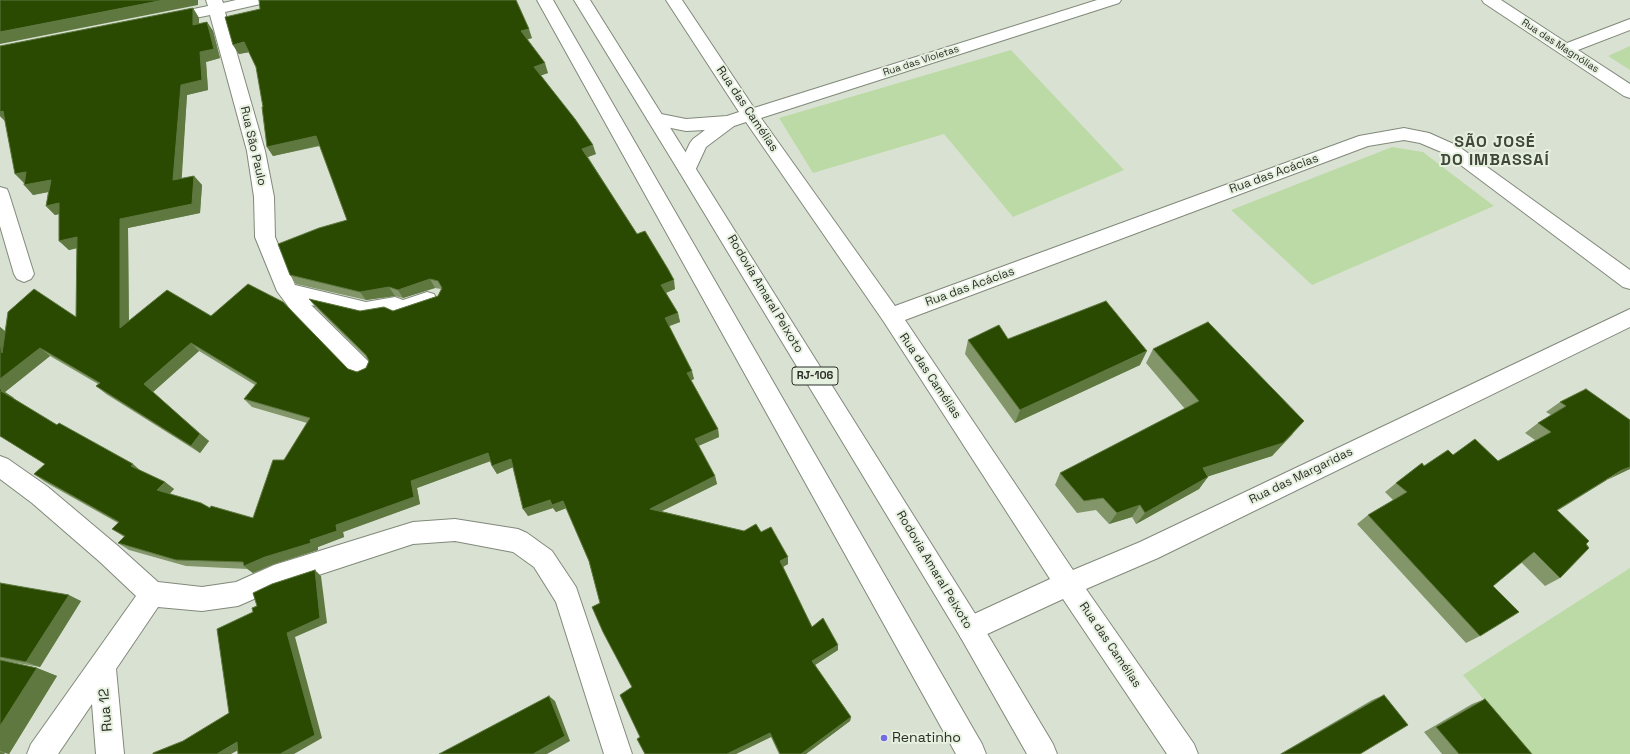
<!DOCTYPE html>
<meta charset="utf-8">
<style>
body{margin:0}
canvas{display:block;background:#d9e2d2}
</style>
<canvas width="1630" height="754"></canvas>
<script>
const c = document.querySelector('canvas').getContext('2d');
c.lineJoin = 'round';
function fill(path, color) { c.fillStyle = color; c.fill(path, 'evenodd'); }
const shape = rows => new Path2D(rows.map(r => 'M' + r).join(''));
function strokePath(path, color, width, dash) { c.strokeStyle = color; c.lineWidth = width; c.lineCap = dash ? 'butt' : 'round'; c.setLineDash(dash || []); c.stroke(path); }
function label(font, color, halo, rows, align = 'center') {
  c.font = font + ' "Space Grotesk",sans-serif'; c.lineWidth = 4; c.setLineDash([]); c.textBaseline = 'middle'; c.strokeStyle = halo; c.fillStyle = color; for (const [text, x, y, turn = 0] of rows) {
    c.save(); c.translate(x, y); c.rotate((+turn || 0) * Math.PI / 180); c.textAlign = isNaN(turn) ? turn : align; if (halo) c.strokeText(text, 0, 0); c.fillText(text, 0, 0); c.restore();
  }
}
const green = shape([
 [1630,46,1630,70,1608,56],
 [1011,50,1124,170,1013,217,944,134,813,173,779,118],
 [1392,147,1423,152,1494,206,1312,285,1231,210],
 [1630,568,1630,754,1529,754,1463,675]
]);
const street = shape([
 [206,0,222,0,223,3,236,0,267,0,265,3,225,12,265,151,274,197,275,237,295,285,366,302,395,297,403,300,427,292,434,294,437,300,434,306,398,318,390,314,366,318,311,305,371,364,374,370,371,376,363,379,355,376,293,313,277,291,255,237,254,197,247,151,210,15,166,24,160,22,158,19,160,16,208,6,206,0],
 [666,0,682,0,754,108,1097,0,1121,0,1119,3,761,118,895,306,1359,136,1404,128,1429,133,1458,146,1630,270,1630,289,1623,287,1446,154,1420,143,1404,140,1368,146,905,320,1073,570,1140,542,1630,309,1630,327,1158,558,1086,589,1194,744,1198,754,1167,754,1063,599,970,642,961,638,957,629,961,620,1050,579,884,322,746,122,734,126,706,147,694,173,687,174,680,173,678,168,690,143,693,139,705,130,686,131,656,125,650,123,647,119,650,115,656,113,686,119,727,116,739,112,666,0],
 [1482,0,1501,0,1567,43,1630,19,1630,30,1578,50,1630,84,1630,98,1624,96,1484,3,1482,0],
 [0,187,7,189,9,194,34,274,31,279,24,282,17,279,14,274,0,226,0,187],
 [0,456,8,459,48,487,118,546,158,582,202,587,236,582,274,565,413,522,455,519,518,529,527,533,552,551,576,587,632,754,604,754,556,602,534,567,513,552,455,541,413,544,279,588,238,606,202,611,158,607,116,669,124,754,96,754,92,704,58,754,27,754,31,744,136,596,100,562,32,503,0,479,0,456]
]);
const highway = shape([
 [537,0,553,0,982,744,986,754,956,754,537,0],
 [574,0,590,0,979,620,1053,744,1057,754,1027,754,961,638,680,173,574,0]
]);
const wall = shape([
 [193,8,199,18,199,24,207,22,213,31,220,58,206,62,208,90,187,95,181,179,194,176,202,185,200,213,128,228,129,321,211,316,357,372,366,368,369,361,369,360,316,308,309,299,360,311,393,311,438,296,441,289,435,288,403,298,395,296,366,300,296,284,290,275,347,220,320,146,273,156,267,147,263,107,256,67,249,52,239,54,233,45,532,38,527,40,548,73,541,75,596,154,588,157,637,234,675,289,666,293,678,313,680,322,669,326,694,379,691,380,718,429,719,437,698,446,715,476,717,484,661,511,744,531,761,532,788,564,783,567,812,627,838,650,815,665,851,717,850,721,806,754,779,754,771,737,736,754,645,754,640,737,632,687,600,603,589,561,566,508,556,512,553,508,528,516,513,467,497,474,492,466,491,461,417,488,420,504,343,532,344,537,318,547,318,550,274,564,253,573,247,569,186,566,129,550,118,543,124,537,112,529,118,523,45,482,34,474,45,464,0,436,0,327,5,331,76,317,77,248,69,250,59,241,59,214,55,215,46,206,48,192,33,195,24,183,5,121,0,116],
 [199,351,255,385,244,399,252,407,307,423,284,460,253,518,210,508,170,494,174,489,165,482,141,471,57,425,13,398,14,398,5,392,50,356,98,384,96,386,106,394,200,453,209,441,153,392],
 [1008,339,1140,365,1015,423,965,354,968,340],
 [1153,349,1293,434,1272,456,1208,476,1199,489,1136,524,1132,517,1109,524,1096,510,1077,513,1055,485,1060,473,1185,409,1146,363],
 [1586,389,1607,480,1557,511,1586,544,1560,578,1545,586,1521,562,1493,586,1480,636,1466,643,1357,524,1368,515,1393,500,1385,492,1396,483,1424,466,1453,455,1498,461,1535,440,1525,433,1538,423,1551,415,1546,412,1560,402],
 [0,583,81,601,40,667,5,661,37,668,57,676,9,754,5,753,0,754],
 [1384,695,1360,754,1280,754,1372,700],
 [1485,699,1532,754,1442,754,1424,732,1472,704]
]);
const shadedWall = shape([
 [164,0,198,0,198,5,0,44,0,32],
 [193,8,199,18,199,35,193,25],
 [207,22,213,31,220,58,206,62,208,90,187,95,181,190,173,180,181,85,200,52],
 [529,29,532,38,524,40,521,31],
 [244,42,250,52,239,54,233,45],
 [545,63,548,73,537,77,534,67],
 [3,111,6,122,0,116,0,112],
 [316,136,322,145,273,156,267,147],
 [593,145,596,154,585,158,582,149],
 [26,172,35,181,24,183,15,174],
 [194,176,202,185,200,213,128,228,129,336,120,328,120,219],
 [51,180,59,190,33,195,24,185],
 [59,203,68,212,55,215,46,206],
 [77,237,86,246,69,250,59,241],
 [430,279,435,288,403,298,398,290],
 [674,280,675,289,663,294,661,285],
 [389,287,395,296,366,300,360,292],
 [678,313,680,322,667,327,665,318],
 [0,327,6,332,2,353,0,343],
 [191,343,199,351,153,392,144,384],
 [40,348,50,356,5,392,14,398,12,399,1,391,0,389,0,379],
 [1147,351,1140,365,1015,423,1020,410],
 [692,371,694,379,689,381,687,373],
 [1304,421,1272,456,1194,481,1203,468],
 [718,429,719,437,696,447,695,439],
 [200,434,209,441,200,453,191,446],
 [488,453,493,460,417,488,420,504,343,532,344,537,318,547,318,550,274,564,253,573,244,566,265,557,310,540,411,481],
 [511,459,516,466,497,474,492,466],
 [133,464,142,472,131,466],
 [1630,467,1630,469,1607,480,1622,470],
 [715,476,717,484,652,516,650,509],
 [1208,477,1199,489,1136,524,1145,513],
 [165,482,174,489,166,497,157,490],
 [550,500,563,501,567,508,556,512,553,508,528,516,523,509],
 [1140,505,1132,517,1109,524,1117,513],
 [788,557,788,564,781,568,780,561],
 [315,570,321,576,327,623,295,637,322,738,294,754,280,754,287,633],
 [69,595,81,601,40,667,26,662],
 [838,645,838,650,812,667,812,661],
 [37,668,57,676,9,754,0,751,0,726],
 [549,696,555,701,570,741,547,754,533,754],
 [851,717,850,721,806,754,801,754],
 [770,733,771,737,736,754,727,754],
 [237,742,246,746,231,754,217,754],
 [0,752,5,753,4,754,0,754]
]);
const building = shape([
 [0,0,164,0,0,32,0,0],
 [259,0,516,0,529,29,521,31,545,63,534,67,575,119,593,145,582,149,637,234,645,231,668,269,674,280,661,285,678,313,665,318,692,371,687,373,718,429,695,439,715,476,650,509,744,531,756,524,761,532,771,527,788,557,780,561,812,627,823,618,838,645,812,661,851,717,801,754,780,754,770,733,727,754,645,754,637,739,640,737,620,695,632,687,603,632,592,607,600,603,589,561,563,501,552,505,550,500,523,509,511,459,492,466,488,453,411,481,414,497,336,525,337,531,310,540,311,543,265,557,244,566,243,562,176,560,118,543,125,536,112,529,119,522,34,474,45,464,0,436,0,388,2,390,1,391,57,425,59,423,133,464,131,466,165,482,157,490,201,503,210,508,211,506,253,518,273,460,284,460,310,418,244,399,257,383,191,343,144,384,200,434,191,446,96,386,100,383,40,348,0,379,0,343,2,353,8,312,34,289,76,317,77,237,59,241,59,203,46,206,51,180,24,185,26,172,15,174,3,111,0,112,0,46,193,8,193,25,207,22,214,49,200,52,202,80,181,85,173,180,194,176,192,204,120,219,120,328,167,290,211,316,248,284,283,302,348,369,357,372,366,368,369,361,366,355,309,299,360,311,384,307,393,311,438,296,442,288,438,281,430,279,398,290,389,287,360,292,290,275,278,244,319,228,347,220,316,136,267,147,262,107,263,107,256,67,244,42,233,45,225,17,260,9,259,0],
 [1106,301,1147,351,1020,410,968,340,999,325,1008,339,1106,301],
 [1208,322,1304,421,1283,443,1203,468,1208,477,1145,513,1140,505,1117,513,1103,498,1084,501,1060,473,1199,401,1153,349,1208,322],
 [1586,389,1630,420,1630,467,1622,470,1557,510,1589,541,1586,544,1589,548,1560,578,1534,552,1493,586,1519,612,1480,636,1368,515,1407,492,1396,483,1422,463,1424,466,1448,450,1453,455,1475,439,1498,461,1551,432,1538,423,1566,406,1560,402,1586,389],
 [315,570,320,618,287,633,315,735,280,754,238,754,237,742,217,754,153,754,153,753,183,741,229,713,217,629,253,612,252,608,257,606,253,593,272,584,315,570],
 [0,583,69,595,26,662,0,657,0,583],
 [0,660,37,668,0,726,0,660],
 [1384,695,1408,725,1360,754,1281,754,1384,695],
 [549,696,565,736,533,754,439,754,549,696],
 [1485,699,1532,754,1459,754,1436,727,1485,699]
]);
const markers = [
 [884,738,4,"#736be6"]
];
const farStreetnames = [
 ["Rua das Magnólias",1560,46,33],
 ["Rua das Violetas",921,61,-18]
];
const shields = [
 [815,376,46]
];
const shieldNames = [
 ["RJ-106",815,376]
];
const streetNames = [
 ["Rua das Camélias",747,109,56],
 ["Rua São Paulo",253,146,77],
 ["Rua das Acácias",1274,174,-20],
 ["Rua das Acácias",970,287,-20],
 ["Rodovia Amaral Peixoto",765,294,59],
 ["Rua das Camélias",930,376,56],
 ["Rua das Margaridas",1301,476,-26],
 ["Rodovia Amaral Peixoto",934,570,59],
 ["Rua das Camélias",1110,645,56]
];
const nearStreetnames = [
 ["Rua 12",106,710,-95]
];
const nearPoinames = [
 ["Renatinho",892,738]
];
const districtNames = [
 ["SÃO JOSÉ",1495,143],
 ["DO IMBASSAÍ",1495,161]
];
fill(green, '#bcdaa6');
strokePath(street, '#81897a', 2);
strokePath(highway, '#81897a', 2);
fill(street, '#fff');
fill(highway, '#fff');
fill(wall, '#82966a');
fill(shadedWall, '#5e7840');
fill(building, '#2a4a02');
strokePath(building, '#5e7840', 1);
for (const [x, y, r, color] of markers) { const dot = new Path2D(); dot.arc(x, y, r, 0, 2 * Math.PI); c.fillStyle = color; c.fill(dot); strokePath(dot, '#e6f0df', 1.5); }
label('10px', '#2b2e28', '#e6f0df', farStreetnames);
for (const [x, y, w] of shields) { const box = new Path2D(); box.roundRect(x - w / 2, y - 9, w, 18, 3); c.fillStyle = '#e6f0df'; c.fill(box); strokePath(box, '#2b2e28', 1); }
label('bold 11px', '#2b2e28', null, shieldNames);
label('12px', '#2b2e28', '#e6f0df', streetNames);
label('14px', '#2b2e28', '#e6f0df', nearStreetnames);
label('14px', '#2b2e28', '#e6f0df', nearPoinames, 'left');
c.letterSpacing = '1px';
label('bold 16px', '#41483b', '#e6f0df', districtNames);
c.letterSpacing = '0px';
</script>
